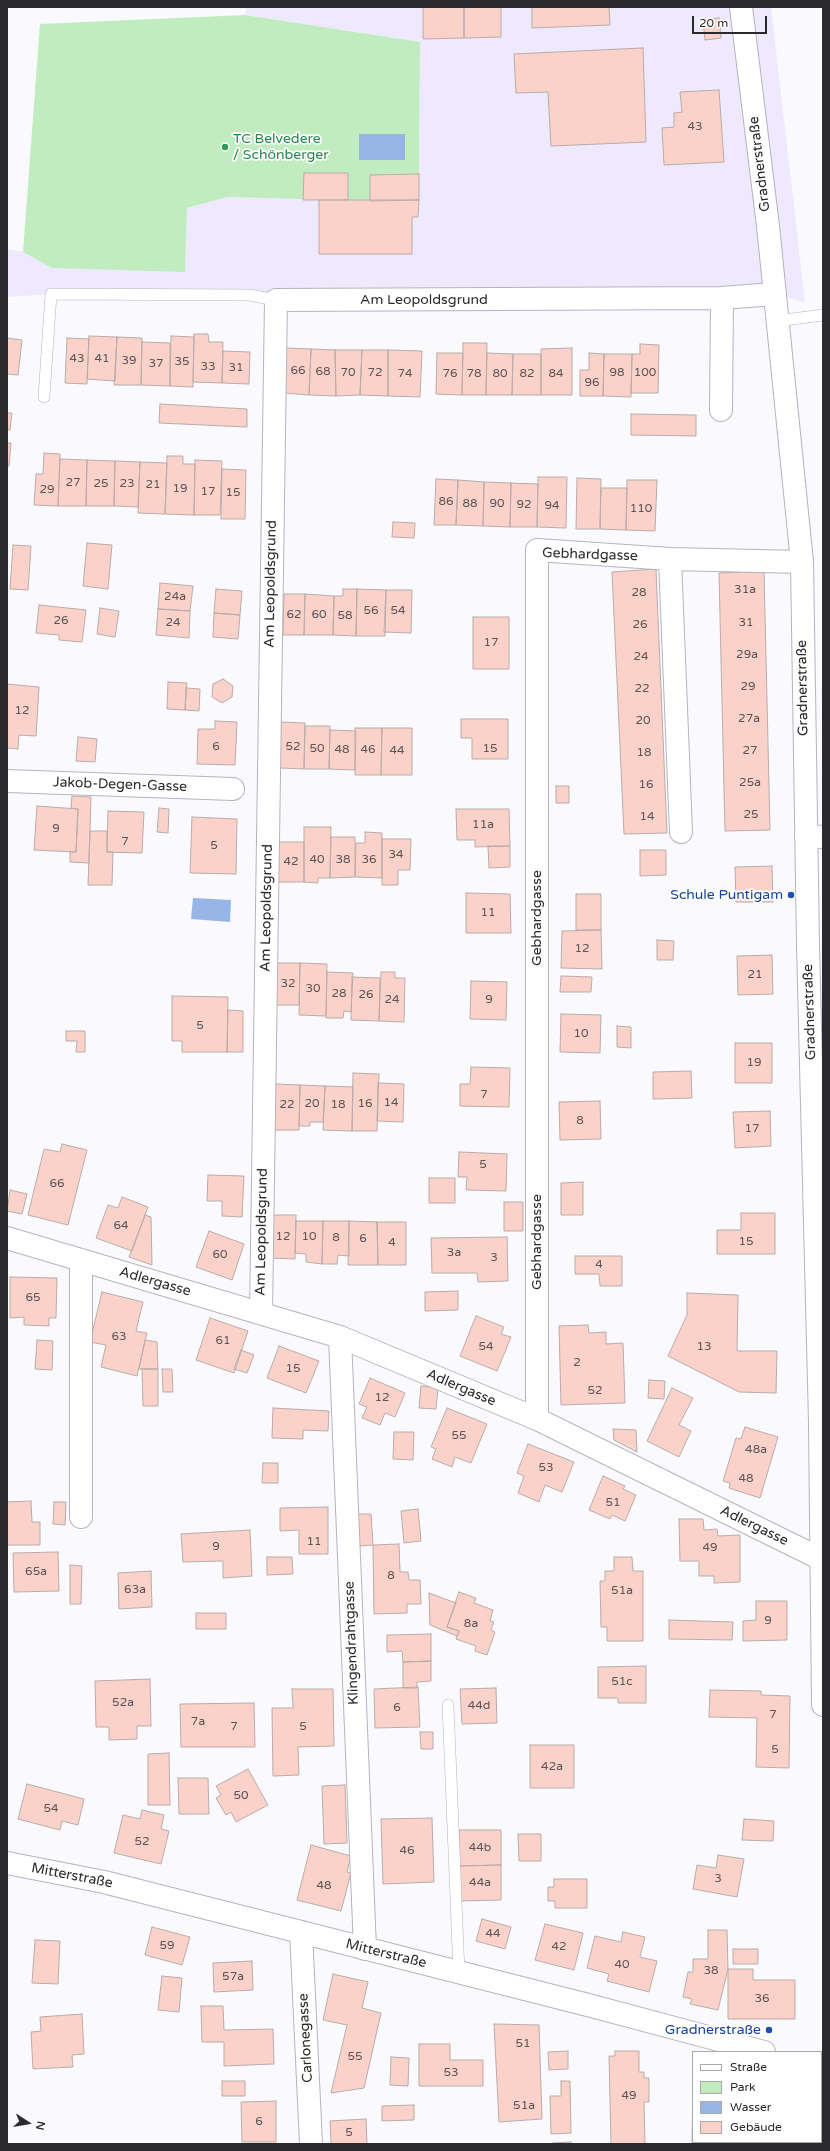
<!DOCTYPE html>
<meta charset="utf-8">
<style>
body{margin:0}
#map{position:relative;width:830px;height:2151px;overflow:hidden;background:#faf9fe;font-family:"Varela Round",sans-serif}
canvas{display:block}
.frame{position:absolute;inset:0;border:8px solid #2a292e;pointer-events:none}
.legend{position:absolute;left:692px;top:2051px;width:130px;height:92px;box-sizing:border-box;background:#fff;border:1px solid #aaa9ab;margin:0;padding:5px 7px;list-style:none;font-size:12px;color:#2a292e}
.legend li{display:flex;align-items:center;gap:8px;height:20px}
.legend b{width:20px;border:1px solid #aaa9ab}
.north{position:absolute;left:8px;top:2103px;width:40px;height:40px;-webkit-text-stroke:3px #fff;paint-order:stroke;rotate:102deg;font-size:11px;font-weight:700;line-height:16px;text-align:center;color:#2a292e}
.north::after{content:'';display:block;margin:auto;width:14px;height:18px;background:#2a292e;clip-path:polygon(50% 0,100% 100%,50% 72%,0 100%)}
.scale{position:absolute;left:692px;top:16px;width:75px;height:18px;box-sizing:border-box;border:2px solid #2a292e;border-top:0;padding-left:5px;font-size:12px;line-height:14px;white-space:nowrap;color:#2a292e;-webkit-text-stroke:3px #fff;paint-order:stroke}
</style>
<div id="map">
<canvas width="830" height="2151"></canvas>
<div class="frame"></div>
<ul class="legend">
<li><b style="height:5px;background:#fff"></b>Straße</li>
<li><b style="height:11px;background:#c0ecc0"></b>Park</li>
<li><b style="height:11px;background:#97b6e7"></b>Wasser</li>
<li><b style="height:11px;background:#fad2c9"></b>Gebäude</li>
</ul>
<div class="north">N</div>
<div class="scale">20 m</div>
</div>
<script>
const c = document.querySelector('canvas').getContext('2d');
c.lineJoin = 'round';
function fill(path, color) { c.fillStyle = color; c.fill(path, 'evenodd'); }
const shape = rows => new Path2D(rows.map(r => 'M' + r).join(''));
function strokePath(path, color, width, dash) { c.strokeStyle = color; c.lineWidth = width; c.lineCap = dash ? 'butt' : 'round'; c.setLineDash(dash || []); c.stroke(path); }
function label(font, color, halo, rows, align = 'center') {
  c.font = font + ' "Varela Round",sans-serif'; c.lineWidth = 3.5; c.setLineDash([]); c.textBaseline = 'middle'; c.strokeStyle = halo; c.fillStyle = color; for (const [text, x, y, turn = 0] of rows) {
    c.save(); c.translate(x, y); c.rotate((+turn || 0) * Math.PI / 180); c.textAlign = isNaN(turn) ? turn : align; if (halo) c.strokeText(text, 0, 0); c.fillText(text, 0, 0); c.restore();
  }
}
const built = shape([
 [246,7,771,7,805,302,774,294,51,294,7,297,7,249,23,252,52,268,185,271,187,208,228,197,370,201,419,174,420,42,245,15]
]);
const green = shape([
 [245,15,420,42,419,174,370,201,228,197,187,208,185,272,52,268,23,252,40,24],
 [821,2089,823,2089,823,2144,821,2142]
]);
const water = shape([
 [359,134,405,134,405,160,359,160],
 [193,898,231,900,230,922,191,919]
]);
const building = shape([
 [423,7,464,7,464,38,423,39,423,7],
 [464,7,501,7,501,37,464,38,464,7],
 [532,7,609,7,610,25,532,28,532,7],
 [719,18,721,38,705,40,703,20,719,18],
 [643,48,646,142,551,146,548,92,516,93,514,54,643,48],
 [719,90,724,162,664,165,662,128,674,127,674,113,682,112,680,92,719,90],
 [304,173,348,173,348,200,303,200,304,173],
 [419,174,419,200,370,201,370,175,419,174],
 [319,200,419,200,418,217,412,217,412,254,319,254,319,200],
 [194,334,208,334,209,342,223,342,222,383,193,382,194,334],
 [89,336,117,337,115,381,87,379,89,336],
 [171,336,194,337,193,387,170,386,171,336],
 [117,337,142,338,141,385,114,385,117,337],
 [7,338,22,340,18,375,7,374,7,338],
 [67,338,89,339,87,384,65,383,67,338],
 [142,342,170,343,170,386,141,385,142,342],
 [463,343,487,343,486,395,462,395,463,343],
 [640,344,659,345,658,393,631,393,632,354,640,354,640,344],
 [286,348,311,349,309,395,284,393,286,348],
 [572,348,572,395,541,395,541,349,572,348],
 [311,349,335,350,336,396,309,395,311,349],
 [335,350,362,350,360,395,336,396,335,350],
 [362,350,388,350,388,396,360,395,362,350],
 [388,350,422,351,420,397,388,396,388,350],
 [223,351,250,352,249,384,222,383,223,351],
 [437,353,463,353,462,395,436,394,437,353],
 [487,353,513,354,512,395,486,395,487,353],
 [589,353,604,354,603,396,580,396,580,370,589,370,589,353],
 [513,354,541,354,541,395,512,395,513,354],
 [604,354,632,354,631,397,603,396,604,354],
 [160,404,247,409,247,427,159,423,160,404],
 [7,413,12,413,10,430,7,430,7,413],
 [631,414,696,415,696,436,631,435,631,414],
 [7,443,11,443,9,466,7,466,7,443],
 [44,453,60,454,58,506,34,505,36,474,43,474,44,453],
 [167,456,183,456,183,464,195,464,194,515,165,514,167,456],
 [60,459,87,460,86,506,58,506,60,459],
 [87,460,115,461,114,506,86,506,87,460],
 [195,460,222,461,220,515,194,515,195,460],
 [115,461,140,462,138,507,114,506,115,461],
 [140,462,167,463,165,514,138,513,140,462],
 [222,469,246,470,245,519,221,519,222,469],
 [538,477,567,477,566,528,537,527,538,477],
 [577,478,601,479,600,529,576,529,577,478],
 [436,479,458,480,456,525,434,525,436,479],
 [458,480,484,482,483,526,456,525,458,480],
 [627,480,657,480,655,531,626,530,627,480],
 [484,482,511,483,510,527,483,526,484,482],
 [511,483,538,484,537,527,510,527,511,483],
 [601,488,627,488,626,530,600,529,601,488],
 [393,522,415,523,414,538,392,537,393,522],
 [87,543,112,545,108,589,83,586,87,543],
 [13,545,31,546,28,590,10,589,13,545],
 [656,569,667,833,624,834,612,572,656,569],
 [764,571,770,830,725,831,719,573,764,571],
 [160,583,193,586,190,611,158,609,160,583],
 [216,589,242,591,240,615,214,613,216,589],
 [343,589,357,589,356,636,333,635,334,596,343,596,343,589],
 [357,589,386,590,385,636,356,636,357,589],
 [386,590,412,590,411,633,384,632,386,590],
 [284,594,305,594,304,635,283,635,284,594],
 [305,594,334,596,333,635,304,635,305,594],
 [39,605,86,610,82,642,59,640,59,635,36,633,39,605],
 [100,608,119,611,115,637,97,634,100,608],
 [158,609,190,611,189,638,156,635,158,609],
 [214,613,240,615,238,639,213,637,214,613],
 [473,617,509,617,509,669,473,669,473,617],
 [223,679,233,686,232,697,222,703,212,697,213,684,223,679],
 [168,682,187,683,185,710,167,709,168,682],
 [7,684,39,687,36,736,19,735,18,749,7,748,7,684],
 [186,688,200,689,199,711,185,710,186,688],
 [461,719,508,719,508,759,472,759,472,738,461,738,461,719],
 [215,721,237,722,235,765,197,764,198,729,215,729,215,721],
 [281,722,305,723,304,769,280,768,281,722],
 [305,726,330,726,329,769,304,769,305,726],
 [355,728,382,728,381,775,355,775,355,728],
 [382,728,412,728,412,775,381,775,382,728],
 [330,730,356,731,355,770,329,769,330,730],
 [78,737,97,739,95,762,76,761,78,737],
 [556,786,569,786,569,803,556,803,556,786],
 [72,796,91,797,89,863,70,862,70,852,76,852,78,809,71,808,72,796],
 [37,806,78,809,76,852,34,850,37,806],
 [159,808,169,809,168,833,157,832,159,808],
 [456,809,509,809,510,846,475,847,475,840,457,840,456,809],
 [108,811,144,812,142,853,107,852,108,811],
 [192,817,237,819,236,874,190,873,192,817],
 [304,827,331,827,330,878,318,878,318,883,304,882,304,827],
 [90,831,107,831,107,852,113,852,112,885,88,885,90,831],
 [365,832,382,833,382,878,355,877,356,843,365,843,365,832],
 [331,837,355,837,355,877,330,878,331,837],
 [382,839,411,839,410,870,398,870,398,885,382,885,382,839],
 [278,842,304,842,304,882,278,882,278,842],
 [488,846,510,846,510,867,489,868,488,846],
 [640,850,666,850,666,875,640,876,640,850],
 [772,866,773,902,736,902,735,867,772,866],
 [466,893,510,894,511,933,466,933,466,893],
 [576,894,601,894,601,930,576,930,576,894],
 [601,930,602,969,561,968,562,931,601,930],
 [657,940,674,941,673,960,657,960,657,940],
 [772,955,773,994,738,995,737,956,772,955],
 [277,963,300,963,299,1005,276,1005,277,963],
 [300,963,327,964,326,1016,299,1015,300,963],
 [327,972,353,973,351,1012,344,1011,343,1018,326,1018,327,972],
 [381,972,395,972,395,978,405,978,404,1022,379,1021,381,972],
 [561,976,592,977,591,992,560,992,561,976],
 [352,977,380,978,379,1021,351,1020,352,977],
 [471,981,507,982,506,1020,470,1019,471,981],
 [172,996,228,997,227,1052,182,1052,182,1041,172,1041,172,996],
 [228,1010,243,1011,243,1052,227,1052,228,1010],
 [561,1014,601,1015,600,1053,560,1052,561,1014],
 [617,1026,631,1027,631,1048,617,1047,617,1026],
 [66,1031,85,1031,85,1052,76,1052,77,1041,66,1041,66,1031],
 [735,1043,772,1043,772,1083,735,1083,735,1043],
 [471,1067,510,1068,509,1107,460,1106,460,1084,470,1084,471,1067],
 [691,1071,692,1098,653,1099,653,1072,691,1071],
 [353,1073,379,1074,377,1131,352,1131,353,1073],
 [378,1083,404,1084,403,1122,377,1121,378,1083],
 [275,1084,300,1085,299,1130,274,1130,275,1084],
 [300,1085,325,1086,323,1122,310,1122,310,1126,299,1126,300,1085],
 [325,1086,353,1087,352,1131,323,1130,325,1086],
 [600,1101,601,1139,560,1140,559,1102,600,1101],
 [770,1111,771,1146,735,1148,733,1112,770,1111],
 [62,1144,87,1150,68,1225,28,1215,44,1149,60,1152,62,1144],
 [459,1152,507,1154,506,1191,466,1190,467,1177,458,1177,459,1152],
 [208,1175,244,1176,242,1217,222,1216,222,1201,207,1201,208,1175],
 [429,1178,455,1178,455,1203,429,1203,429,1178],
 [583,1182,583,1215,561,1215,561,1183,583,1182],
 [10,1190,27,1194,22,1214,7,1211,10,1190],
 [122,1197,148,1207,132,1251,96,1238,108,1205,118,1208,122,1197],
 [504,1202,523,1202,523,1231,504,1231,504,1202],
 [741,1213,775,1213,775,1254,717,1254,717,1230,741,1230,741,1213],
 [145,1215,151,1217,152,1265,129,1257,145,1215],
 [271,1215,296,1215,295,1259,270,1258,271,1215],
 [296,1221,323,1221,322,1264,306,1262,306,1254,295,1253,296,1221],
 [323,1221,349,1221,349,1256,338,1255,337,1264,322,1264,323,1221],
 [349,1221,377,1222,378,1265,348,1265,349,1221],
 [377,1222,406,1222,406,1265,378,1265,377,1222],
 [209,1231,244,1244,232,1280,196,1267,209,1231],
 [507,1237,508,1281,478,1282,477,1273,432,1273,431,1238,507,1237],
 [575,1256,622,1256,622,1286,600,1286,599,1274,575,1274,575,1256],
 [10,1277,57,1278,56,1318,49,1318,49,1326,24,1325,24,1317,10,1318,10,1277],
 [458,1291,458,1310,425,1311,425,1292,458,1291],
 [102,1292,143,1302,136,1331,147,1333,137,1376,101,1367,106,1345,90,1342,102,1292],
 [687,1293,738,1295,737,1351,777,1351,776,1393,739,1392,668,1356,687,1315,687,1293],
 [476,1316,504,1327,501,1334,511,1337,497,1371,460,1356,476,1316],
 [210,1318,248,1331,234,1373,196,1360,210,1318],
 [588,1325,589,1333,606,1332,606,1344,623,1343,625,1403,561,1405,559,1326,588,1325],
 [37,1340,53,1341,52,1370,35,1369,37,1340],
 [145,1340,157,1342,158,1369,139,1369,145,1340],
 [279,1346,319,1361,306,1393,267,1378,279,1346],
 [241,1350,254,1355,247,1373,234,1369,241,1350],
 [142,1369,158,1369,158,1406,143,1406,142,1369],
 [162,1369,172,1369,173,1392,163,1392,162,1369],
 [370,1378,405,1393,395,1417,385,1413,380,1425,362,1418,367,1407,359,1404,370,1378],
 [649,1380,665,1381,664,1399,648,1398,649,1380],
 [421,1386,438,1388,436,1409,419,1408,421,1386],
 [672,1388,693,1398,679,1425,691,1431,679,1457,647,1441,672,1388],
 [273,1408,329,1411,328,1431,303,1430,303,1439,272,1438,273,1408],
 [447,1408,487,1424,471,1463,455,1457,452,1467,432,1459,436,1449,431,1447,447,1408],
 [745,1427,778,1437,760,1498,729,1488,730,1483,723,1481,736,1438,741,1439,745,1427],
 [613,1429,636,1430,637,1452,614,1440,613,1429],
 [394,1432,414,1432,413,1460,393,1459,394,1432],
 [528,1444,574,1462,562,1492,545,1485,539,1502,518,1493,524,1476,517,1473,528,1444],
 [263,1463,278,1463,278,1483,262,1483,263,1463],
 [603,1476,625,1486,623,1489,636,1495,625,1521,612,1515,610,1519,589,1510,603,1476],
 [31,1501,32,1522,40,1522,40,1545,7,1545,7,1502,31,1501],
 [54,1502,66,1502,65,1525,53,1524,54,1502],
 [328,1507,328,1554,299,1554,299,1530,280,1531,280,1508,328,1507],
 [418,1509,421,1541,404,1543,401,1511,418,1509],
 [357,1514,371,1514,373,1545,359,1546,357,1514],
 [679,1519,703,1519,704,1530,717,1529,718,1536,740,1535,740,1582,714,1583,714,1576,699,1576,699,1561,680,1561,679,1519],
 [250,1530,252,1576,223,1578,223,1561,183,1562,181,1534,250,1530],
 [399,1544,400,1572,408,1572,409,1580,420,1580,421,1604,407,1604,407,1613,374,1614,373,1545,399,1544],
 [58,1552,59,1591,14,1592,13,1553,58,1552],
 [267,1557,292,1557,293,1574,267,1575,267,1557],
 [614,1557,632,1557,633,1571,643,1571,643,1641,607,1641,607,1627,601,1627,600,1581,605,1581,605,1571,614,1571,614,1557],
 [70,1565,82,1566,81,1604,70,1604,70,1565],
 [151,1571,152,1607,119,1609,118,1573,151,1571],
 [459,1592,476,1598,474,1603,493,1610,490,1621,494,1622,491,1630,495,1632,487,1655,475,1651,476,1646,456,1639,459,1631,447,1627,459,1592],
 [429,1593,456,1603,447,1627,459,1631,457,1636,430,1625,429,1593],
 [756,1601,787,1601,787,1640,743,1641,743,1621,756,1620,756,1601],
 [196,1613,226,1613,226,1629,196,1629,196,1613],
 [669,1620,733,1622,732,1640,669,1639,669,1620],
 [431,1634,431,1661,403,1662,402,1651,387,1652,387,1635,431,1634],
 [431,1661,431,1681,417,1682,417,1688,403,1688,403,1662,431,1661],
 [646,1666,646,1703,618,1703,618,1698,598,1698,598,1667,646,1666],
 [150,1679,151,1726,137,1726,137,1739,109,1740,109,1727,96,1727,95,1681,150,1679],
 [418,1687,420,1727,375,1728,374,1689,418,1687],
 [496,1688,497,1723,462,1724,460,1689,496,1688],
 [292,1689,333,1689,334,1746,298,1747,299,1775,273,1776,272,1708,293,1708,292,1689],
 [710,1690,761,1691,761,1695,790,1696,789,1768,756,1767,757,1718,709,1717,710,1690],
 [254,1703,255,1747,181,1747,180,1704,254,1703],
 [420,1732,433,1732,433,1749,421,1749,420,1732],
 [530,1745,574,1745,574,1788,530,1788,530,1745],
 [169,1753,170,1805,148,1805,148,1754,169,1753],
 [248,1769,268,1805,236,1822,231,1812,226,1815,216,1798,221,1795,216,1786,248,1769],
 [178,1778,208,1778,209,1814,179,1814,178,1778],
 [27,1784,84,1799,78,1825,62,1821,60,1830,18,1819,27,1784],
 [345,1785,347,1843,324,1844,322,1786,345,1785],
 [142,1810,164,1815,161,1829,169,1831,161,1864,114,1853,123,1815,140,1819,142,1810],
 [432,1818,434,1882,383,1884,381,1819,432,1818],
 [744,1819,774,1821,773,1841,742,1840,744,1819],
 [459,1830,501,1830,501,1865,459,1866,459,1830],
 [518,1834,541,1834,541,1861,519,1861,518,1834],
 [311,1845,351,1856,347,1872,351,1873,341,1911,297,1900,311,1845],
 [718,1855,744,1859,737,1897,693,1889,697,1865,716,1868,718,1855],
 [501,1865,501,1900,460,1901,459,1866,501,1865],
 [554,1879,587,1879,587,1908,555,1908,555,1901,548,1901,548,1887,554,1887,554,1879],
 [482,1919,511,1927,505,1949,476,1941,482,1919],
 [545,1924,583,1933,574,1970,535,1960,545,1924],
 [152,1927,190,1937,182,1965,145,1955,152,1927],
 [708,1930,727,1930,728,1969,718,2010,690,2004,692,1999,683,1997,688,1972,693,1972,693,1959,708,1959,708,1930],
 [623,1932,645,1937,640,1957,657,1961,649,1992,607,1981,609,1974,587,1968,595,1936,621,1942,623,1932],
 [35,1940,60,1941,58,1984,32,1983,35,1940],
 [733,1949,758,1949,758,1964,733,1964,733,1949],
 [252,1961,253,1990,214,1992,213,1963,252,1961],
 [728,1969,753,1969,753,1980,795,1980,795,2019,728,2019,728,1969],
 [333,1974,368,1982,362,2008,381,2013,364,2088,331,2093,347,2025,323,2020,333,1974],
 [162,1976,182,1978,179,2012,158,2010,162,1976],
 [201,2006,223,2006,224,2030,273,2029,274,2064,224,2066,224,2042,202,2042,201,2006],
 [82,2014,84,2054,72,2055,73,2067,33,2069,31,2032,41,2031,40,2017,82,2014],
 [494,2024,539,2025,542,2119,499,2122,494,2024],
 [419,2044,450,2044,450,2060,483,2060,483,2086,419,2086,419,2044],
 [568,2051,568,2069,549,2070,548,2052,568,2051],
 [615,2051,639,2051,639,2072,644,2072,644,2078,649,2078,649,2102,644,2102,645,2144,611,2144,609,2056,615,2056,615,2051],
 [391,2057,409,2058,408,2086,390,2085,391,2057],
 [222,2081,245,2081,245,2096,222,2096,222,2081],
 [561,2081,570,2081,571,2133,551,2134,550,2096,561,2096,561,2081],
 [693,2081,693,2142,737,2142,737,2144,692,2144,693,2081],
 [276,2101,276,2142,242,2142,241,2102,276,2101],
 [414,2105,414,2120,382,2121,382,2106,414,2105],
 [366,2119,367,2144,331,2144,330,2121,366,2119],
 [571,2142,571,2144,552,2144,552,2143,571,2142]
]);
const service = shape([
 [777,321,823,315],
 [44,397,51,294,249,295,276,300],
 [448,1705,459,1973]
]);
const minor = shape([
 [721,410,722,298],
 [670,559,681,832],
 [7,781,233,789],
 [806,836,823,837],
 [7,1238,340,1337,537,1419,823,1560],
 [261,1313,276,300,722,298,774,294],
 [340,1337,365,1949],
 [537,1419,537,550,670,559,802,562],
 [81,1517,81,1260],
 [301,1932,311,2144],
 [812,2142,813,2144]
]);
const secondary = shape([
 [741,7,768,226,802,562,808,945,820,1422,823,1705],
 [7,1863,104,1882,588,2005,764,2052],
 [821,2065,823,2066]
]);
const markers = [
 [225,147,4,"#2e9e5b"],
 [791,895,4,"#1a4fb4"],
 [769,2030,4,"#1a4fb4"]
];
const numberNames = [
 ["43",695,127],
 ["43",77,359],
 ["41",102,359],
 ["39",129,361],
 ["35",182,362],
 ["37",156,364],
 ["33",208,367],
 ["31",236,368],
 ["66",298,371],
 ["68",323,372],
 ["70",348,373],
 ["72",375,373],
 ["98",617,373],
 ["100",645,373],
 ["74",405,374],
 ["76",450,374],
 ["78",474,374],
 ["80",500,374],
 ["82",527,374],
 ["84",556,374],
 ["96",592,383],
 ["27",73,483],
 ["25",101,484],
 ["23",127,484],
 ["21",153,485],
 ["19",180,489],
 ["29",47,490],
 ["17",208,492],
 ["15",233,493],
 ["86",446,502],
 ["88",470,504],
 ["90",497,504],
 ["92",524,505],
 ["94",552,506],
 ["110",641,509],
 ["31a",745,590],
 ["28",639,593],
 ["24a",175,597],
 ["56",371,611],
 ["54",398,611],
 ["62",294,615],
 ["60",319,615],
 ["58",345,616],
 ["26",61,621],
 ["24",173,623],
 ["31",746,623],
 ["26",640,625],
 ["17",491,643],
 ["29a",747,655],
 ["24",641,657],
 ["29",748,687],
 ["22",642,689],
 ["12",22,711],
 ["27a",749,719],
 ["20",643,721],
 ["6",216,747],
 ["52",293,747],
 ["50",317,749],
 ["15",490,749],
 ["48",342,750],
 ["46",368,750],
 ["44",397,751],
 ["27",750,751],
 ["18",644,753],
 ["25a",750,783],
 ["16",646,785],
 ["25",751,815],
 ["14",647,817],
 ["11a",483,825],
 ["9",56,829],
 ["7",125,842],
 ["5",214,846],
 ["34",396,855],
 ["40",317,860],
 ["38",343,860],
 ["36",369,860],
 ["42",291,862],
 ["11",488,913],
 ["12",582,949],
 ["21",755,975],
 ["32",288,984],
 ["30",313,989],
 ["28",339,994],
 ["26",366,995],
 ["24",392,1000],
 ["9",489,1000],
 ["5",200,1026],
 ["10",581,1034],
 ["19",754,1063],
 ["7",484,1095],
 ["14",391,1103],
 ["20",312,1104],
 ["16",365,1104],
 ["22",287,1105],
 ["18",338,1105],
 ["8",580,1121],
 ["17",752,1129],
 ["5",483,1165],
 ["66",57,1184],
 ["64",121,1226],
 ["12",283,1237],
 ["10",309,1237],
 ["8",336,1238],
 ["6",363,1239],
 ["15",746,1242],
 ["4",392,1243],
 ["3a",454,1253],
 ["60",220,1255],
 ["3",494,1258],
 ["4",599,1265],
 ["65",33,1298],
 ["63",119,1337],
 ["61",223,1341],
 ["54",486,1347],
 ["13",704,1347],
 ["2",577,1363],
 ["15",293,1369],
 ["52",595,1391],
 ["12",382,1398],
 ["55",459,1436],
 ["48a",756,1450],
 ["53",546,1468],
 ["48",746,1479],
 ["51",613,1503],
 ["11",314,1542],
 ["9",216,1547],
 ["49",710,1548],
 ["65a",36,1572],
 ["8",391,1576],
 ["63a",135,1590],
 ["51a",622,1591],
 ["9",768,1621],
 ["8a",471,1624],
 ["51c",622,1682],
 ["52a",123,1703],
 ["44d",479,1706],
 ["6",397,1708],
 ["7",773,1715],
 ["7a",198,1722],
 ["7",234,1727],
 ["5",303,1727],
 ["5",775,1750],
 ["42a",552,1767],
 ["50",241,1796],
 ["54",51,1809],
 ["52",142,1842],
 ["44b",480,1848],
 ["46",407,1851],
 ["3",718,1879],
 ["44a",480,1883],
 ["48",324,1886],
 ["44",493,1934],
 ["59",167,1946],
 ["42",559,1947],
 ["40",622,1965],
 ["38",711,1971],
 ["57a",233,1977],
 ["36",762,1999],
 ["51",523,2044],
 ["55",355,2057],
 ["53",451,2073],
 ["49",629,2096],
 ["51a",524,2106],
 ["6",259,2122],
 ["5",349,2133]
];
const leisureNames = [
 ["TC Belvedere",233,139],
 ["/ Schönberger",233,155]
];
const streetNames = [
 ["Gradnerstraße",760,164,-97],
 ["Am Leopoldsgrund",424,300],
 ["Gebhardgasse",590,555,2],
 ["Am Leopoldsgrund",271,584,-89],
 ["Gradnerstraße",803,688,-91],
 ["Jakob-Degen-Gasse",120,785,2],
 ["Am Leopoldsgrund",267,908,-89],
 ["Gebhardgasse",537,918,-90],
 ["Gradnerstraße",810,1012,-92],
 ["Am Leopoldsgrund",262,1232,-89],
 ["Gebhardgasse",537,1242,-90],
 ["Adlergasse",155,1282,16],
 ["Adlergasse",461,1388,23],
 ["Adlergasse",754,1526,26],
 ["Klingendrahtgasse",352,1643,-92],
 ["Mitterstraße",72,1876,11],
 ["Mitterstraße",386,1954,14],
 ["Carlonegasse",306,2038,-93]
];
const transitNames = [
 ["Schule Puntigam",783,895],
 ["Gradnerstraße",761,2030]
];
fill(built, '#eee9fd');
fill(green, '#c0ecc0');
fill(water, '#97b6e7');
fill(building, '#fad2c9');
strokePath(building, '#baaca9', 1);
strokePath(service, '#b6b3bf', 12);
strokePath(minor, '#b6b3bf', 24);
strokePath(secondary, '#b6b3bf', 24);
strokePath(service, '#fff', 11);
strokePath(minor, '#fff', 22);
strokePath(secondary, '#fff', 22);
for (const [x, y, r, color] of markers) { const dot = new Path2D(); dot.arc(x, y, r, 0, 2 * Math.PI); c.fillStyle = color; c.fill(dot); strokePath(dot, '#fff', 1.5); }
label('12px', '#5e5355', null, numberNames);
label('14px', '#27864d', '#fff', leisureNames, 'left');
label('14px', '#2a292e', '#fff', streetNames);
label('14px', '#164399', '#fff', transitNames, 'right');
</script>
